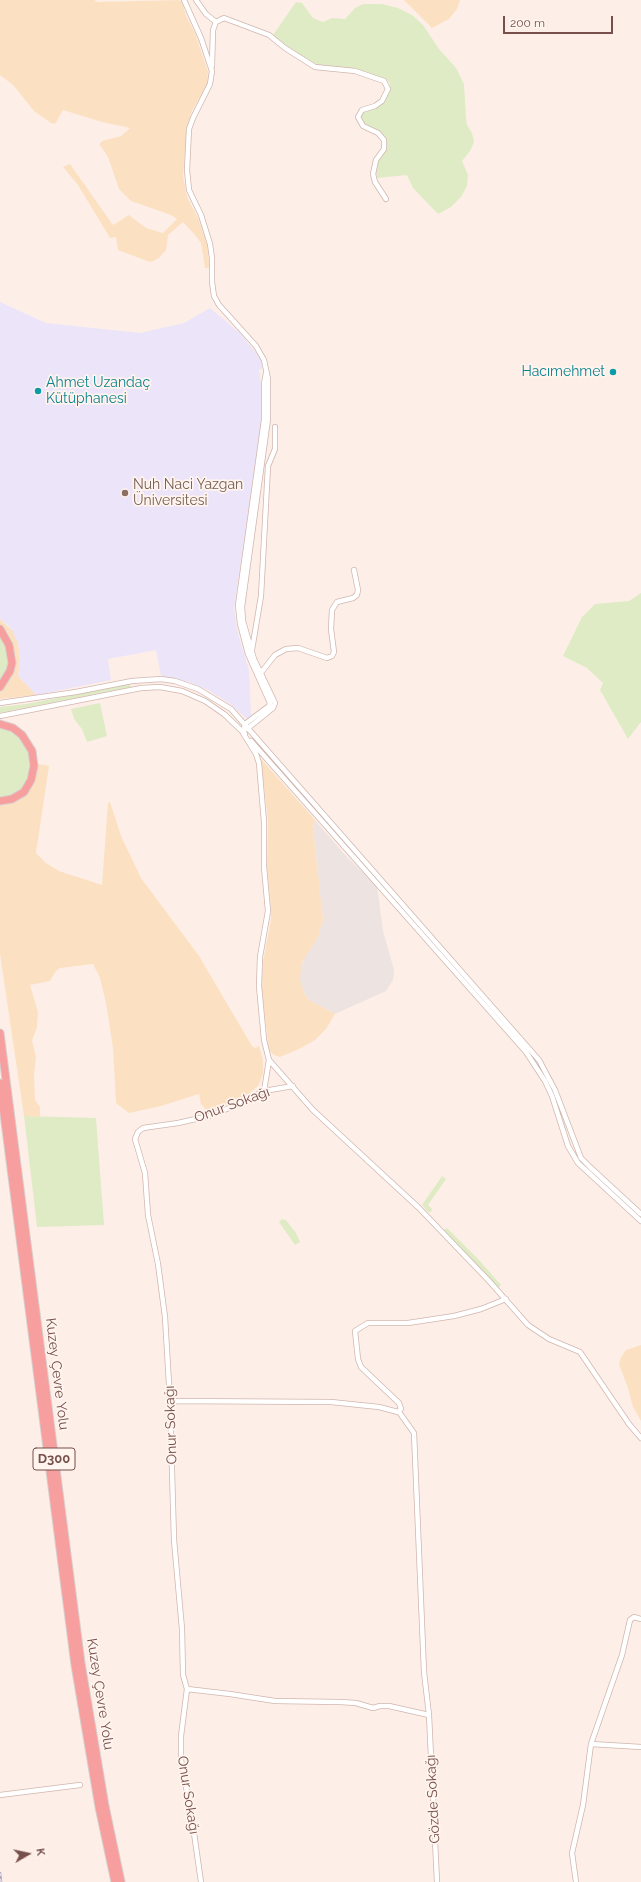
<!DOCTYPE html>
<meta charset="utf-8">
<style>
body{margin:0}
#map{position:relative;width:641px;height:1882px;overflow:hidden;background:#fdefe7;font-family:Raleway,sans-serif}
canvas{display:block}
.north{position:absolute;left:8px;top:1834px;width:40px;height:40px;-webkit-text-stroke:3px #fff4ee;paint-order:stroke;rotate:81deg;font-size:11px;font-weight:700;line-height:16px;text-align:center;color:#774f4b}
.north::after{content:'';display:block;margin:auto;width:14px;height:18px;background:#774f4b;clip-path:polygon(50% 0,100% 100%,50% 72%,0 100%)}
.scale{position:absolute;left:503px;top:16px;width:110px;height:18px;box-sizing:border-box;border:2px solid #774f4b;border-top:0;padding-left:5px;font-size:12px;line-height:14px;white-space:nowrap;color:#774f4b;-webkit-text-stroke:3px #fff4ee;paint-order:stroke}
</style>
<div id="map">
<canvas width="641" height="1882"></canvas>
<div class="north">K</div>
<div class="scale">200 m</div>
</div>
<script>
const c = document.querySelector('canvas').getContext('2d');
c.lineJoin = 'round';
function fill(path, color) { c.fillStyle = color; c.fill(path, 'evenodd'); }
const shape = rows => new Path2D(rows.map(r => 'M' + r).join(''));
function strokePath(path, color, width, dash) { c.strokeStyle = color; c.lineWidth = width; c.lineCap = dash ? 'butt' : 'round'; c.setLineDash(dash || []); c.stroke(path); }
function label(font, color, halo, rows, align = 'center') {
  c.font = font + ' Raleway,sans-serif'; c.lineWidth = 3.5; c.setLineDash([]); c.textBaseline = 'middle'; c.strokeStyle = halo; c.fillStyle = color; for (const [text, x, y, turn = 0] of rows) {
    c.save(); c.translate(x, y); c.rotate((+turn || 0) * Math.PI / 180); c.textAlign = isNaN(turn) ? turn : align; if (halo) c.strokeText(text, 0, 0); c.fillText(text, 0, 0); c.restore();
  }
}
const industrial = shape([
 [315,820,345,855,377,886,383,931,394,970,393,980,386,991,335,1014,309,1000,304,993,300,980,300,971,304,958,318,937,323,920,313,828]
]);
const education = shape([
 [0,302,46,323,140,333,184,323,210,308,240,333,260,358,263,368,259,370,262,392,262,418,234,608,237,630,249,670,251,716,247,719,229,703,208,690,189,682,161,676,156,650,108,659,111,680,36,695,18,676,20,661,18,643,9,626,0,619]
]);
const green = shape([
 [296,2,302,3,313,18,323,22,332,18,345,19,355,8,363,4,382,4,398,8,412,15,423,25,439,49,456,68,464,84,466,119,467,125,472,133,474,142,470,151,462,161,468,175,467,186,461,197,451,207,438,214,413,188,407,175,377,178,376,172,377,163,385,152,386,140,380,131,366,126,360,117,362,111,373,109,384,100,390,89,390,83,386,79,359,70,320,66,294,51,273,35],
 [641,593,641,722,628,739,600,690,603,683,587,668,563,656,582,617,595,604,629,601],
 [0,633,3,636,9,658,7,672,0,684],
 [130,684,131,687,0,713,0,707,26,704],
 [100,703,107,736,87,742,82,729,74,719,71,709],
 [0,727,17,735,29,749,32,772,19,794,0,799],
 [24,1116,96,1118,104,1225,37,1227],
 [442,1176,446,1179,428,1205,432,1209,431,1212,428,1212,422,1205],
 [282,1219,286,1220,296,1233,300,1242,295,1245,279,1222],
 [447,1228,478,1259,501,1285,498,1288,444,1230]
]);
const sand = shape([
 [0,0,94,0,98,2,179,0,182,2,186,16,195,33,208,72,207,85,192,111,187,126,183,176,187,197,199,220,207,245,210,268,205,268,201,243,195,235,183,222,168,235,166,250,159,258,153,261,150,262,118,250,116,237,110,238,78,185,63,167,70,164,113,225,129,215,146,228,163,233,177,219,171,215,131,201,119,189,108,157,100,145,98,146,102,141,121,136,130,128,102,122,63,110,55,124,51,123,34,111,13,85,0,75],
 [404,0,460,0,457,9,449,19,432,28],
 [0,619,12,630,18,643,20,661,18,676,36,695,0,699,0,691,13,674,15,662,12,641,7,632,0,624],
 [261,759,315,820,313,828,323,920,318,937,302,962,300,980,304,993,309,1000,335,1014,326,1029,315,1040,299,1049,280,1057,274,1055,269,1050,262,992,263,962,271,920,271,907,267,867,268,821],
 [38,764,49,766,36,853,46,863,59,871,102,885,108,803,110,802,121,836,141,878,199,956,252,1046,255,1048,259,1046,263,1060,263,1074,258,1086,246,1096,230,1104,208,1112,201,1104,199,1094,161,1106,129,1113,116,1103,113,1048,106,1003,100,978,93,964,60,968,56,971,50,981,30,985,38,1012,37,1027,32,1041,36,1057,34,1076,35,1100,40,1107,40,1117,24,1116,0,954,0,803,32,785,37,773],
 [641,1345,641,1421,633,1407,628,1388,619,1364,621,1357,626,1350]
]);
const minor = shape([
 [184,0,201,38,212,71,210,84,193,118,189,129,187,170,189,190,201,215,210,244,212,258,212,282,214,296,219,305,256,346,264,360,268,379,268,419,242,607,243,621,254,659,275,703,273,708,247,729],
 [196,0,206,14,216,22],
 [212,66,213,30,216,22,224,18,269,35,285,48,315,67,355,71,384,81,388,89,382,101,375,106,362,110,358,117,363,126,378,133,384,140,384,149,376,160,373,174,375,182,386,199],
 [266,373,264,384,264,420,238,605,240,624,248,654,270,703,269,706,245,724,243,733,256,754,259,763,264,822,264,867,268,911,260,957,259,986,264,1040,269,1060,313,1110,419,1208,490,1282,528,1325,549,1339,580,1352,629,1424,641,1438],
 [252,650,261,596,268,466,275,449,275,427],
 [260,674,275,655,286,649,298,648,327,658,332,656,334,652,331,629,332,610,337,602,353,598,357,595,358,590,354,570],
 [0,703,76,692,132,681,161,679,175,681,198,689,231,709,539,1060,555,1090,581,1158,590,1167,641,1214],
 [0,716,141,688,160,687,182,691,205,701,224,714,245,734],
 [251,741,526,1052,545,1081,552,1096,568,1146,578,1163,641,1221],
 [264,1091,269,1060],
 [170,1401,331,1402,379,1407,398,1412,401,1409,399,1403,361,1367,358,1359,355,1331,368,1323,408,1323,454,1316,481,1309,506,1299],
 [399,1412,414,1433,424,1672,429,1715,437,1882],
 [187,1689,230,1694,275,1701,340,1702,356,1703,373,1708,380,1706,389,1706,429,1715],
 [591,1744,641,1747],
 [0,1795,80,1785],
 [201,1882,192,1819,181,1760,181,1736,187,1689,183,1675,182,1629,174,1540,170,1401,165,1317,158,1264,148,1215,145,1173,135,1139,138,1132,143,1128,178,1123,209,1116,234,1106,264,1091,293,1086],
 [576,1882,572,1853,583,1805,591,1744,622,1655,630,1620,634,1617,641,1619]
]);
const highway = shape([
 [0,629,9,645,12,663,10,671,0,687],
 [0,724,13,728,22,735,32,751,34,766,31,780,24,792,12,799,0,801],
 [0,1033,81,1663,105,1806,121,1882],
 [0,1083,75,1665,99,1807,115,1882]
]);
const rail = shape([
 [0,1873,1,1882]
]);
const markers = [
 [613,372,4,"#0f9aa8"],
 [38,391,4,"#0f9aa8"],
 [125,493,4,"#8d6e63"]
];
const shields = [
 [54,1459,42]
];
const shieldNames = [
 ["D300",54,1459]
];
const cultureNames = [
 ["Hacımehmet",605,372],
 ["Ahmet Uzandaç",46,383,"left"],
 ["Kütüphanesi",46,399,"left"]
];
const educationNames = [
 ["Nuh Naci Yazgan",133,485],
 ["Üniversitesi",133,501]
];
const streetNames = [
 ["Onur Sokağı",232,1105,-20],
 ["Kuzey Çevre Yolu",57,1374,83],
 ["Onur Sokağı",171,1425,-92],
 ["Kuzey Çevre Yolu",100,1694,81],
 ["Onur Sokağı",188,1795,81],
 ["Gözde Sokağı",433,1799,-93]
];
fill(industrial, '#ede3e1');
fill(education, '#ece4f9');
fill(green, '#deebc5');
fill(sand, '#fce0c2');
strokePath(minor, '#d1b6af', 6);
strokePath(highway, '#d9cecd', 9);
strokePath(minor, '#fff', 4.5);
strokePath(highway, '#f79e9e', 7);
strokePath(rail, '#aea5c7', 2.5);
strokePath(rail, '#fff4ee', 1, [3]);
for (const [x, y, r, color] of markers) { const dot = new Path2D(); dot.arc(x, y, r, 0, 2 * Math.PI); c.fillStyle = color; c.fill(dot); strokePath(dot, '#fff4ee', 1.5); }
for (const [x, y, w] of shields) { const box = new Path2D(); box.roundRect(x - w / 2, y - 11, w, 22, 3); c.fillStyle = '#fff4ee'; c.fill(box); strokePath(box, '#774f4b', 1); }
label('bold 13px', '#774f4b', null, shieldNames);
label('14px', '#0d838f', '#fff4ee', cultureNames, 'right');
label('14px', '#785e54', '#fff4ee', educationNames, 'left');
label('14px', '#774f4b', '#fff4ee', streetNames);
</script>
